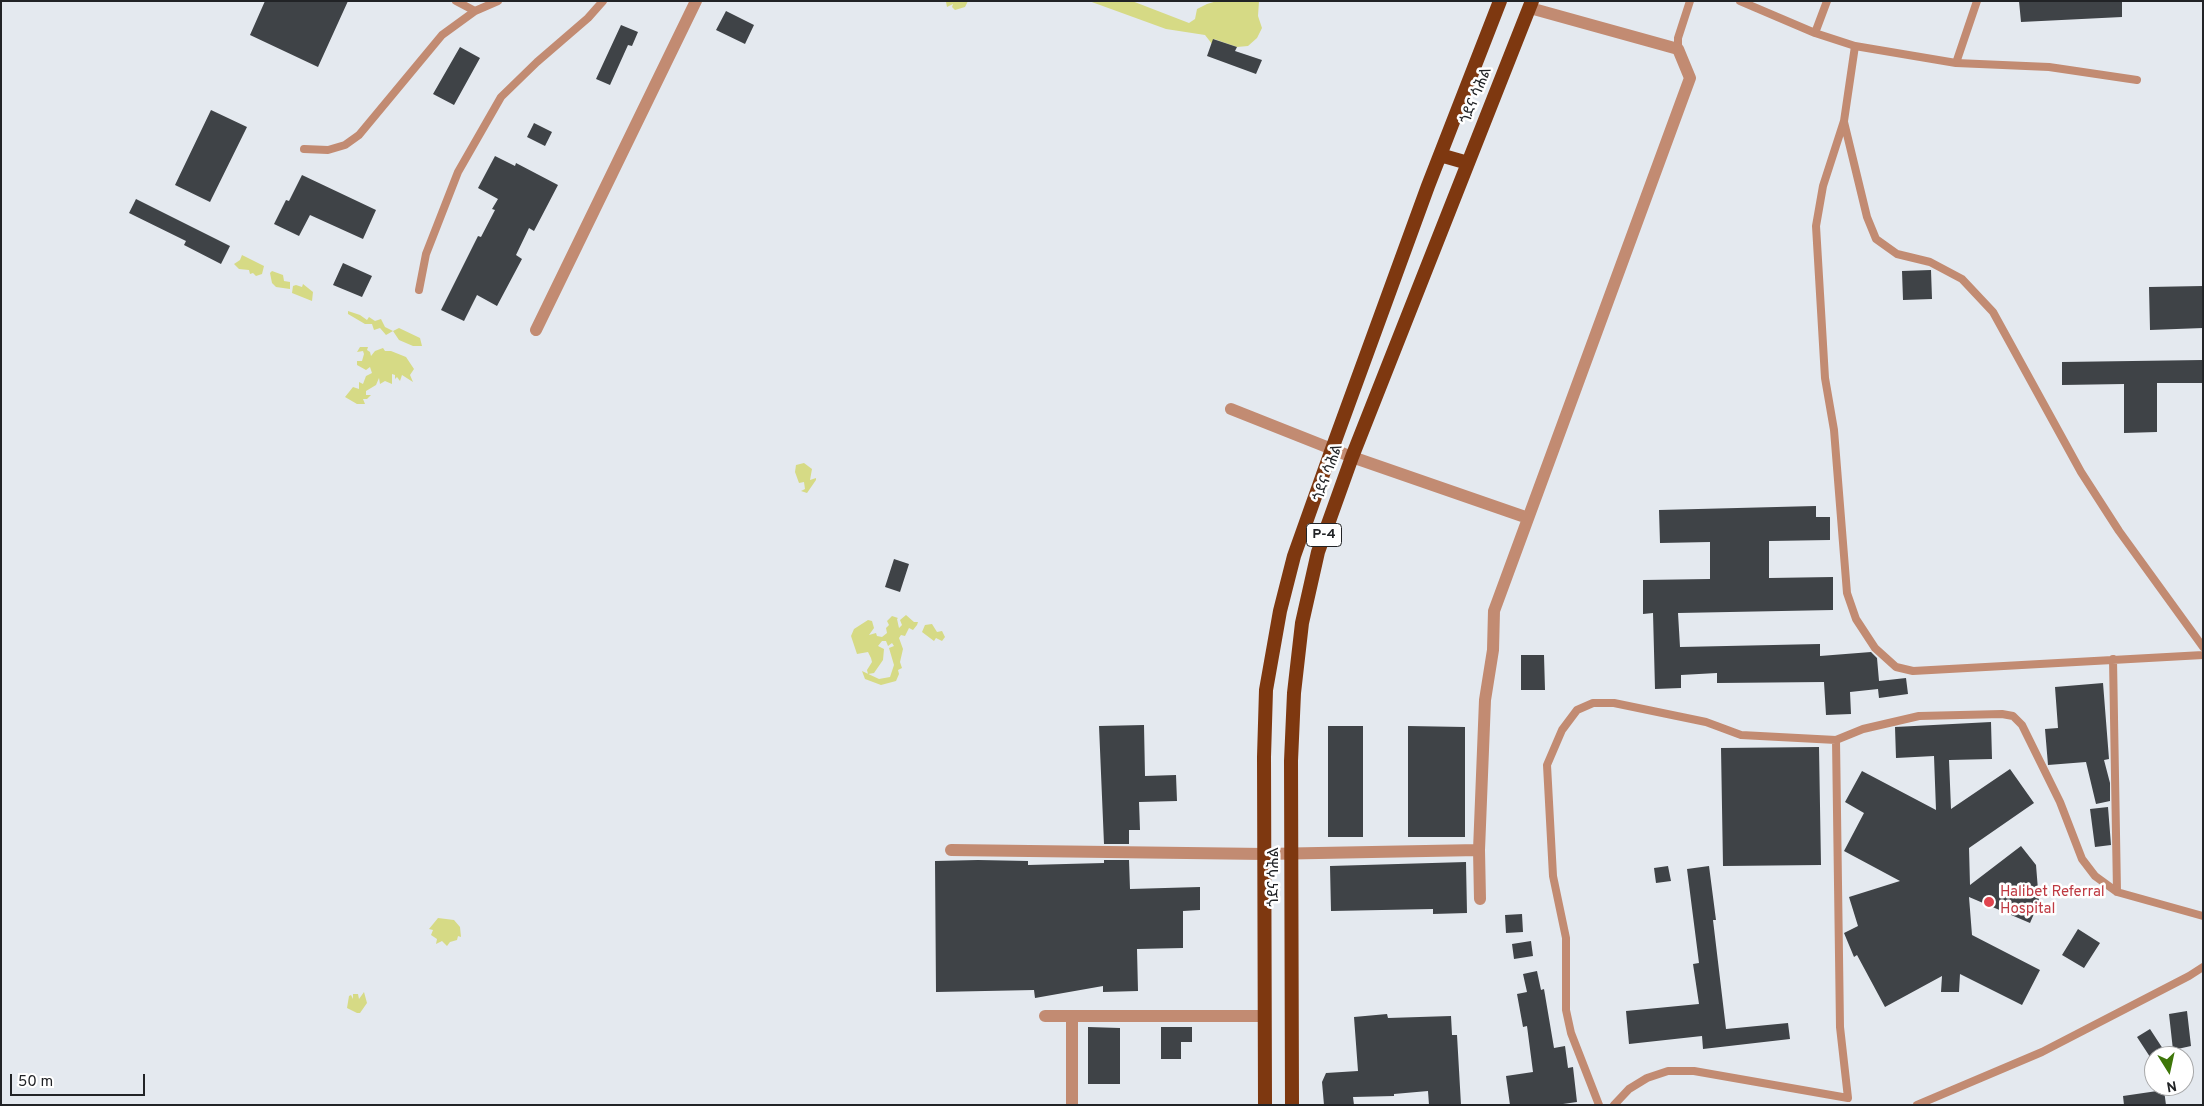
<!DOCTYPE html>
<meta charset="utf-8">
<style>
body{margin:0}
#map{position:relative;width:2204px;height:1106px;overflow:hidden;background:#e4e9ef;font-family:Overpass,sans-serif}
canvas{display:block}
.frame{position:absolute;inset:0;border:2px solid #212326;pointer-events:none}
.north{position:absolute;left:2144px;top:1046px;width:50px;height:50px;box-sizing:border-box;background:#fff;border:1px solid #a6a7a8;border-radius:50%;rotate:170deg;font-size:14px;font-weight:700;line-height:20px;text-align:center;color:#212326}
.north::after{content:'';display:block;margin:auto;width:18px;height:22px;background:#3e7609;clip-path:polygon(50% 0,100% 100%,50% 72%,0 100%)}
.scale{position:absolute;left:10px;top:1074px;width:135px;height:22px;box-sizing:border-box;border:2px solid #212326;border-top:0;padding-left:6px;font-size:15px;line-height:18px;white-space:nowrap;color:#212326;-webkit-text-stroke:4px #fff;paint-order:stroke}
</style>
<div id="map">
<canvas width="2204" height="1106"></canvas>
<div class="frame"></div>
<div class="north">N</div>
<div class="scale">50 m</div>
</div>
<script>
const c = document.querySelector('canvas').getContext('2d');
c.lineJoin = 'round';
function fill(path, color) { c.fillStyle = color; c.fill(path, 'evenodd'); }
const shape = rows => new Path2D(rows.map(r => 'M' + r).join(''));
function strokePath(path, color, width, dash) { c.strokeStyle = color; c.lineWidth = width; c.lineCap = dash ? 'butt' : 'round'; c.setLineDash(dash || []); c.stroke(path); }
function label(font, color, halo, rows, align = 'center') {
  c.font = font + ' Overpass,"Noto Sans Ethiopic",sans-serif'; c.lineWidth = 5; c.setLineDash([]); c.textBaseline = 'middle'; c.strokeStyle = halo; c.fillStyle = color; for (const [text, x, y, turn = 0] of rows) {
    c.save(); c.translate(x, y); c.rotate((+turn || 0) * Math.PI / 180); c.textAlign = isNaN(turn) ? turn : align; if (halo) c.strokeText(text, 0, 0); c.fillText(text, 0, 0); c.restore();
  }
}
const green = shape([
 [968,1,965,7,955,10,952,7,953,4,947,7,946,2],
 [1089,1,1132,1,1189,23,1195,19,1197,9,1207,4,1217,1,1259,1,1258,16,1262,28,1257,38,1248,46,1237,47,1214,39,1212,44,1205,35,1166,29],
 [242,255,264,266,262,274,256,276,253,273,250,274,249,270,239,269,234,264,240,260],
 [272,271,283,275,284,281,290,282,290,289,276,287,272,283,270,273],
 [303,284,313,292,312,301,292,293,293,286,296,285,302,287],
 [348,311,360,315,367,320,369,317,375,321,381,319,385,327,393,331,399,328,420,338,422,346,413,346,399,340,393,331,386,335,380,328,374,330,372,324,365,324,348,314],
 [360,347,368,347,367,350,370,352,371,356,375,351,383,348,385,351,391,351,406,357,414,369,410,375,413,382,402,375,400,381,397,377,395,379,395,375,392,374,392,384,385,381,380,384,379,378,376,385,366,391,366,395,371,395,367,399,363,399,365,404,357,404,345,397,353,387,359,389,359,382,363,384,366,376,372,373,370,367,366,370,357,365,357,361,362,361,364,354,363,351,357,352],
 [804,463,812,469,810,480,816,478,816,480,807,493,801,491,805,489,804,482,799,483,795,472,796,465],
 [906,615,914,622,918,622,917,625,913,630,909,628,905,636,901,635,899,638,903,649,900,662,902,668,898,670,899,674,896,681,881,685,865,679,862,671,879,679,890,677,894,665,889,648,894,646,892,643,888,646,886,641,882,641,878,646,884,649,883,660,874,673,868,674,867,670,872,662,871,658,868,652,857,654,851,636,854,629,868,620,872,621,874,628,869,635,876,633,877,636,882,637,887,633,886,628,889,625,887,621,892,616,898,618,897,619,899,628,902,625,900,620],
 [932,624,937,632,942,631,945,637,942,641,936,638,934,641,922,632,925,625],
 [438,918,454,920,460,927,461,937,458,936,457,940,450,942,447,946,442,941,436,944,437,939,431,935,433,930,429,929],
 [364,992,367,1003,360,1013,357,1013,347,1008,349,996,351,995,353,999,353,994,358,994,359,999]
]);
const building = shape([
 [265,1,348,1,318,67,250,35],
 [2019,1,2122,1,2122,17,2021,22],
 [726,11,754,25,745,44,716,30],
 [621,25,638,32,632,46,628,45,610,85,596,79],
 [1213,39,1237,47,1235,51,1262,60,1256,74,1207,56],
 [460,47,480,58,454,105,433,94],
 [211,110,247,127,210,202,175,185],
 [534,123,552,132,545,146,527,137],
 [495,156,515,166,516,163,558,185,534,231,529,228,516,255,522,259,497,306,477,295,464,321,441,310,478,236,481,237,495,210,492,209,498,199,478,188],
 [302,175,376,210,363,239,310,215,299,236,274,224,286,200,289,201],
 [136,199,230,246,221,264,184,245,186,241,129,213],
 [343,263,372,276,362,297,333,285],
 [1931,270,1932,299,1903,300,1902,271],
 [2203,286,2203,328,2150,330,2149,287],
 [2203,360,2203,383,2157,383,2157,432,2124,433,2124,384,2062,385,2062,362],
 [1816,506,1816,517,1830,517,1830,540,1769,541,1769,578,1833,577,1833,610,1678,613,1680,647,1820,644,1820,656,1871,652,1877,658,1879,681,1906,678,1908,694,1879,698,1878,689,1850,692,1851,714,1826,715,1824,682,1717,683,1717,673,1681,675,1681,688,1655,689,1653,613,1643,614,1643,580,1710,579,1710,542,1660,543,1659,510],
 [894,559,909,564,900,592,885,587],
 [1521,655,1544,655,1545,690,1521,690],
 [2103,683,2109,759,2104,760,2110,783,2110,801,2096,804,2086,762,2048,765,2045,729,2058,728,2055,687],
 [1991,722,1992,759,1949,760,1951,809,2010,769,2034,803,1969,848,1970,885,2021,846,2036,865,2039,902,2030,923,1969,897,1972,935,2040,970,2022,1005,1960,974,1959,992,1941,992,1942,976,1885,1007,1857,955,1854,957,1844,933,1858,926,1849,897,1900,881,1844,851,1864,813,1845,802,1862,771,1936,810,1934,756,1896,758,1895,727],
 [1144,725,1145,776,1176,775,1177,801,1139,802,1140,830,1129,830,1129,844,1104,844,1099,726],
 [1328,726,1363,726,1363,837,1328,837],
 [1408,726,1465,727,1465,837,1408,837],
 [1819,747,1821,865,1723,866,1721,748],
 [2108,807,2111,845,2095,847,2090,809],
 [978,860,1028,861,1028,865,1104,863,1104,860,1129,860,1130,889,1200,887,1200,910,1183,911,1183,948,1137,949,1138,991,1103,992,1103,986,1035,998,1034,990,936,992,935,861],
 [1466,862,1467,913,1433,914,1433,909,1331,911,1330,866],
 [1668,866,1671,881,1656,883,1654,868],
 [1709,866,1716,920,1713,920,1726,1029,1788,1023,1790,1039,1703,1049,1702,1036,1629,1044,1626,1011,1699,1004,1693,964,1699,963,1687,869],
 [1522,914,1523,932,1506,933,1505,915],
 [2078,929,2100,943,2084,968,2062,955],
 [1531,941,1533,956,1514,959,1512,944],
 [1537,971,1541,990,1544,989,1554,1048,1565,1046,1568,1068,1573,1067,1577,1102,1556,1105,1510,1105,1506,1076,1533,1072,1527,1026,1523,1027,1517,994,1527,992,1523,974],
 [2187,1011,2191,1046,2173,1050,2169,1014],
 [1387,1014,1388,1018,1451,1016,1452,1035,1457,1035,1461,1105,1429,1105,1428,1091,1394,1094,1394,1096,1353,1097,1354,1105,1324,1105,1322,1082,1326,1073,1358,1071,1354,1017],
 [1088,1027,1120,1028,1120,1084,1088,1084],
 [1161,1027,1192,1027,1192,1042,1181,1042,1181,1059,1161,1059],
 [2150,1029,2165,1052,2154,1056,2152,1060,2137,1037],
 [2164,1090,2166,1105,2124,1105,2123,1096]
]);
const service = shape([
 [456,1,475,11],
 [1740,1,1815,33],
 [1827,1,1815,33,1855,46,1956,63,2049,67,2137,80],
 [1855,46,1844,121,1823,186,1816,226,1825,378,1834,430,1847,593,1856,619,1875,648,1896,667,1913,671,2203,655],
 [1678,49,1678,38,1690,1],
 [1956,63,1977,1],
 [1844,122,1867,217,1876,239,1897,254,1930,262,1962,279,1993,312,2081,472,2119,531,2203,647],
 [304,149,328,150,345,145,359,135,442,35,475,11,498,1],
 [419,290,426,254,458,172,501,97,537,62,588,18,603,1],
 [2113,659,2117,892],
 [1599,1105,1571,1033,1566,1010,1566,938,1553,876,1547,765,1562,730,1577,710,1593,703,1614,703,1706,722,1741,735,1836,740],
 [1614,1105,1629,1089,1647,1078,1668,1071,1694,1071,1848,1098,1840,1027,1836,740,1863,729,1919,716,2002,714,2013,716,2022,725,2060,802,2082,859,2095,876,2117,892,2203,916],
 [1917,1105,2042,1052,2189,976,2203,967]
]);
const minor = shape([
 [536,330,696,1],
 [1231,409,1352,457,1528,518],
 [951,850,1265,854,1479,850],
 [1480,899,1479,850,1485,700,1493,650,1494,611,1690,78,1678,49,1530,8],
 [1045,1016,1264,1016],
 [1072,1016,1072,1105]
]);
const trunk = shape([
 [1440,155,1468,163],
 [1265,1105,1264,757,1266,690,1280,611,1294,556,1332,449,1428,186,1500,1],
 [1292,1105,1291,761,1294,693,1302,623,1318,552,1352,457,1532,1]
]);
const markers = [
 [1989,902,6,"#e0444e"]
];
const shields = [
 [1324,535,35]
];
const shieldNames = [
 ["P-4",1324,535]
];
const streetNames = [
 ["ጎደና ሳሕል",1477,96,-68],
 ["ጎደና ሳሕል",1329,473,-70],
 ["ጎደና ሳሕል",1275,877,-90]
];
const healthNames = [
 ["Halibet Referral",2000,893],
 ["Hospital",2000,910]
];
fill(green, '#d6da85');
fill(building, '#3f4347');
strokePath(service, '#c28b72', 8);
strokePath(minor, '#c28b72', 12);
strokePath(trunk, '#7e3810', 14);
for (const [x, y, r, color] of markers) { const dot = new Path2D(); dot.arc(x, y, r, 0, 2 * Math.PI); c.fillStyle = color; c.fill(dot); strokePath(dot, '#fff', 2); }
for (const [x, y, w] of shields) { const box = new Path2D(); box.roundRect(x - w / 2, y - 11.5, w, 23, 4); c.fillStyle = '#fff'; c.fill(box); strokePath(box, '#212326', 1); }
label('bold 14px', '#212326', null, shieldNames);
label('15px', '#212326', '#fff', streetNames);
label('15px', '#be3a42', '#fff', healthNames, 'left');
</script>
